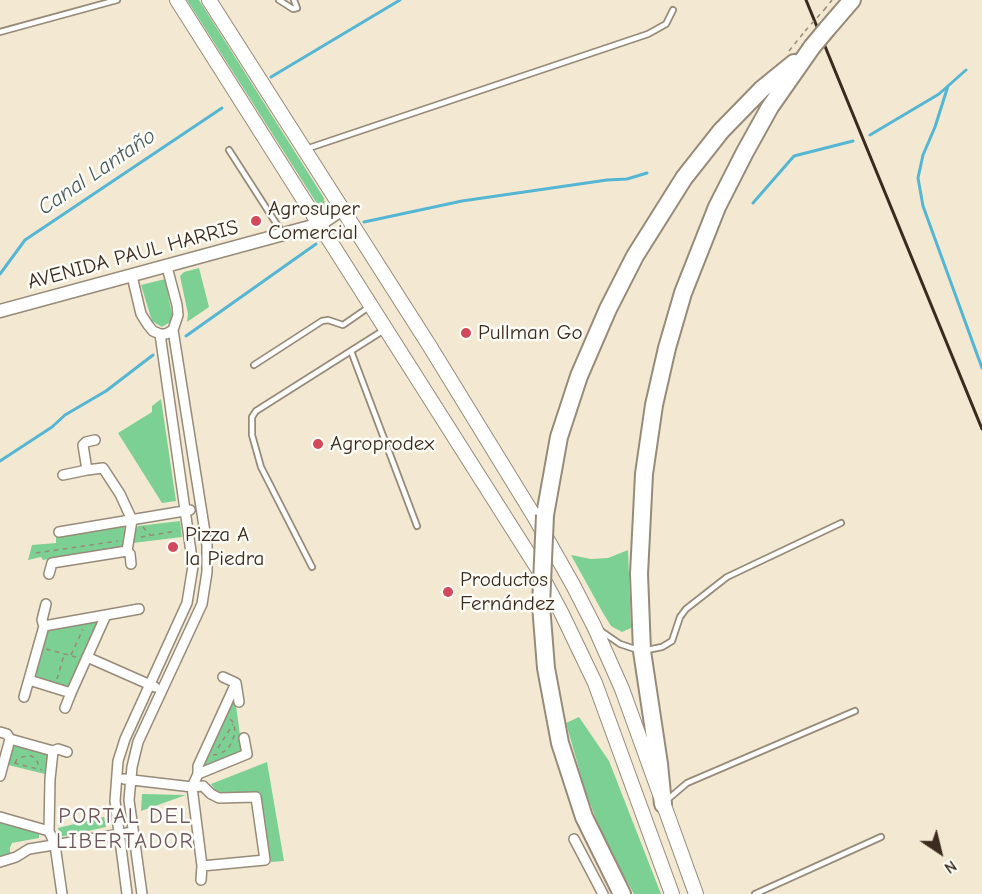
<!DOCTYPE html>
<meta charset="utf-8">
<style>
body{margin:0}
#map{position:relative;width:982px;height:894px;overflow:hidden;background:#f3e9d2;font-family:"Comic Neue",sans-serif}
canvas{display:block}
.north{position:absolute;left:910px;top:822px;width:60px;height:60px;-webkit-text-stroke:4px #fdfcf7;paint-order:stroke;rotate:145deg;font-size:16px;font-weight:700;line-height:24px;text-align:center;color:#3b2a1e}
.north::after{content:'';display:block;margin:auto;width:21px;height:27px;background:#3b2a1e;clip-path:polygon(50% 0,100% 100%,50% 72%,0 100%)}
</style>
<div id="map">
<canvas width="982" height="894"></canvas>
<div class="north">N</div>
</div>
<script>
const c = document.querySelector('canvas').getContext('2d');
c.lineJoin = 'round';
function fill(path, color) { c.fillStyle = color; c.fill(path, 'evenodd'); }
const shape = rows => new Path2D(rows.map(r => 'M' + r).join(''));
function strokePath(path, color, width, dash) { c.strokeStyle = color; c.lineWidth = width; c.lineCap = dash ? 'butt' : 'round'; c.setLineDash(dash || []); c.stroke(path); }
function label(font, color, halo, rows, align = 'center') {
  c.font = font + ' "Comic Neue",sans-serif'; c.lineWidth = 5; c.setLineDash([]); c.textBaseline = 'middle'; c.strokeStyle = halo; c.fillStyle = color; for (const [text, x, y, turn = 0] of rows) {
    c.save(); c.translate(x, y); c.rotate((+turn || 0) * Math.PI / 180); c.textAlign = isNaN(turn) ? turn : align; if (halo) c.strokeText(text, 0, 0); c.fillText(text, 0, 0); c.restore();
  }
}
const green = shape([
 [187,0,199,0,324,198,325,208,321,210],
 [199,268,209,307,187,322,188,314,180,276,184,272],
 [165,279,172,314,170,322,162,327,152,321,141,285],
 [161,399,176,501,162,503,118,433,152,412,152,406],
 [180,521,182,537,133,543,134,532,138,526],
 [125,526,122,548,43,560,41,557,28,560,32,545,56,543,56,535],
 [628,550,631,628,622,632,611,626,603,613,571,555,591,559,608,558],
 [97,622,89,647,69,687,33,677,48,629],
 [235,698,242,750,203,769],
 [579,717,609,761,661,894,634,894,604,840,585,790,566,723],
 [13,745,48,755,45,774,8,765],
 [267,762,284,861,271,862,260,792,222,793,215,790,211,784],
 [142,794,186,795,141,811],
 [104,817,106,827,60,837,58,828],
 [0,822,36,831,39,834,39,838,12,843,10,848,10,854,0,857]
]);
const stream = shape([
 [271,77,400,0],
 [948,86,935,127,923,155,918,178,923,206,982,368],
 [870,135,939,94,966,70],
 [753,203,794,156,853,141],
 [364,222,462,201,607,180,627,179,647,173],
 [0,274,25,240,222,108],
 [186,336,316,244],
 [0,461,52,427,65,415,106,391,153,355]
]);
const path = shape([
 [824,10,832,0],
 [789,51,805,31],
 [143,527,150,535],
 [141,537,177,531],
 [36,553,118,541],
 [46,649,76,657],
 [71,655,83,629],
 [57,679,64,655],
 [218,748,233,724],
 [213,755,219,754,227,750,232,742,235,733,234,723,230,719],
 [14,763,42,770],
 [15,763,17,759,29,755,35,758,38,763,37,768]
]);
const lane = shape([
 [279,0,293,9,297,8,294,0],
 [0,32,117,0],
 [306,149,648,34,666,24,673,10],
 [229,150,283,234],
 [351,351,417,526],
 [254,365,322,321,328,320,343,325,369,307],
 [312,567,261,467,252,435,252,417,256,411,384,330],
 [601,631,620,644,635,649,642,651,662,647,672,641,680,617,686,609,727,577,841,523],
 [667,800,687,783,855,711],
 [755,894,881,837]
]);
const street = shape([
 [132,276,141,314,148,325,153,331,160,334,166,334,173,330,178,315,177,305,167,267],
 [63,475,87,470],
 [59,532,190,510],
 [127,551,130,554,131,564],
 [49,574,52,563,127,551,132,520,120,494,103,468,87,470,83,445,86,442,95,440],
 [106,615,139,609],
 [44,626,42,620,46,604],
 [87,657,155,687],
 [223,677,236,683,239,702],
 [24,697,44,626,106,615,71,693,29,680],
 [65,708,71,693],
 [0,732,7,734,10,739,53,751,50,779,49,831,55,845,62,894],
 [53,751,58,749,67,752],
 [198,774,247,754,244,738],
 [0,776,10,739],
 [124,779,192,787,198,774,198,766,236,683],
 [0,817,49,831],
 [574,839,603,894],
 [0,862,16,857,29,849,133,832],
 [201,880,202,866,192,787,203,786,211,794,219,798,256,797,265,860,202,866],
 [127,894,115,801,118,761,125,739,187,603,193,566,160,334],
 [142,894,129,800,132,767,138,742,202,604,207,572,207,545,173,330]
]);
const secondary = shape([
 [0,311,313,226,320,224,341,210]
]);
const primary = shape([
 [177,0,538,569,562,614,595,683,672,894],
 [209,0,429,345,534,516,573,585,594,626,622,689,696,894]
]);
const highway = shape([
 [827,29,852,0],
 [545,515,559,437,579,376,608,309,635,256,684,178,721,131,762,89,794,63],
 [541,605,546,668,560,743,584,817,622,894],
 [663,804,659,764,642,651,639,574,644,474,654,405,667,348,683,293,717,207,745,152,770,107,812,47]
]);
const rail = shape([
 [806,0,982,429]
]);
const pathBridge = shape([
 [805,31,824,10]
]);
const highwayBridge = shape([
 [812,47,827,29],
 [541,605,545,515]
]);
const markers = [
 [256,221,6,"#d1495b"],
 [466,333,6,"#d1495b"],
 [318,444,6,"#d1495b"],
 [173,547,6,"#d1495b"],
 [448,592,6,"#d1495b"]
];
const poiNames = [
 ["Agrosuper",268,209],
 ["Comercial",268,233],
 ["Pullman Go",478,333],
 ["Agroprodex",330,444],
 ["Pizza A",185,535],
 ["la Piedra",185,559],
 ["Productos",460,580],
 ["Fernández",460,604]
];
const streetNames = [
 ["AVENIDA PAUL HARRIS",133,255,-15]
];
const waterNames = [
 ["Canal Lantaño",97,172,-34]
];
const neighbourhoodNames = [
 ["PORTAL DEL",125,817],
 ["LIBERTADOR",125,842]
];
fill(green, '#7dd093');
strokePath(stream, '#55b6d3', 3);
strokePath(lane, '#978a78', 8);
strokePath(street, '#978a78', 12);
strokePath(secondary, '#978a78', 15);
strokePath(primary, '#978a78', 16);
strokePath(highway, '#978a78', 20);
strokePath(path, '#978a78', 1.5, [4.5, 4.5]);
strokePath(lane, '#fff', 4.5);
strokePath(street, '#fff', 9);
strokePath(secondary, '#fff', 12);
strokePath(primary, '#fff', 14);
strokePath(highway, '#fff', 16);
strokePath(rail, '#3b2a1e', 3);
strokePath(highwayBridge, '#978a78', 20, []);
strokePath(pathBridge, '#978a78', 1.5, [4.5, 4.5]);
strokePath(highwayBridge, '#fff', 16);
for (const [x, y, r, color] of markers) { const dot = new Path2D(); dot.arc(x, y, r, 0, 2 * Math.PI); c.fillStyle = color; c.fill(dot); strokePath(dot, '#fdfcf7', 2); }
label('21px', '#3b2a1e', '#fdfcf7', poiNames, 'left');
label('21px', '#3b2a1e', '#fdfcf7', streetNames);
label('italic 22px', '#445b5d', '#fdfcf7', waterNames);
c.letterSpacing = '1.5px';
label('22px', '#6d565c', '#fdfcf7', neighbourhoodNames);
c.letterSpacing = '0px';
</script>
